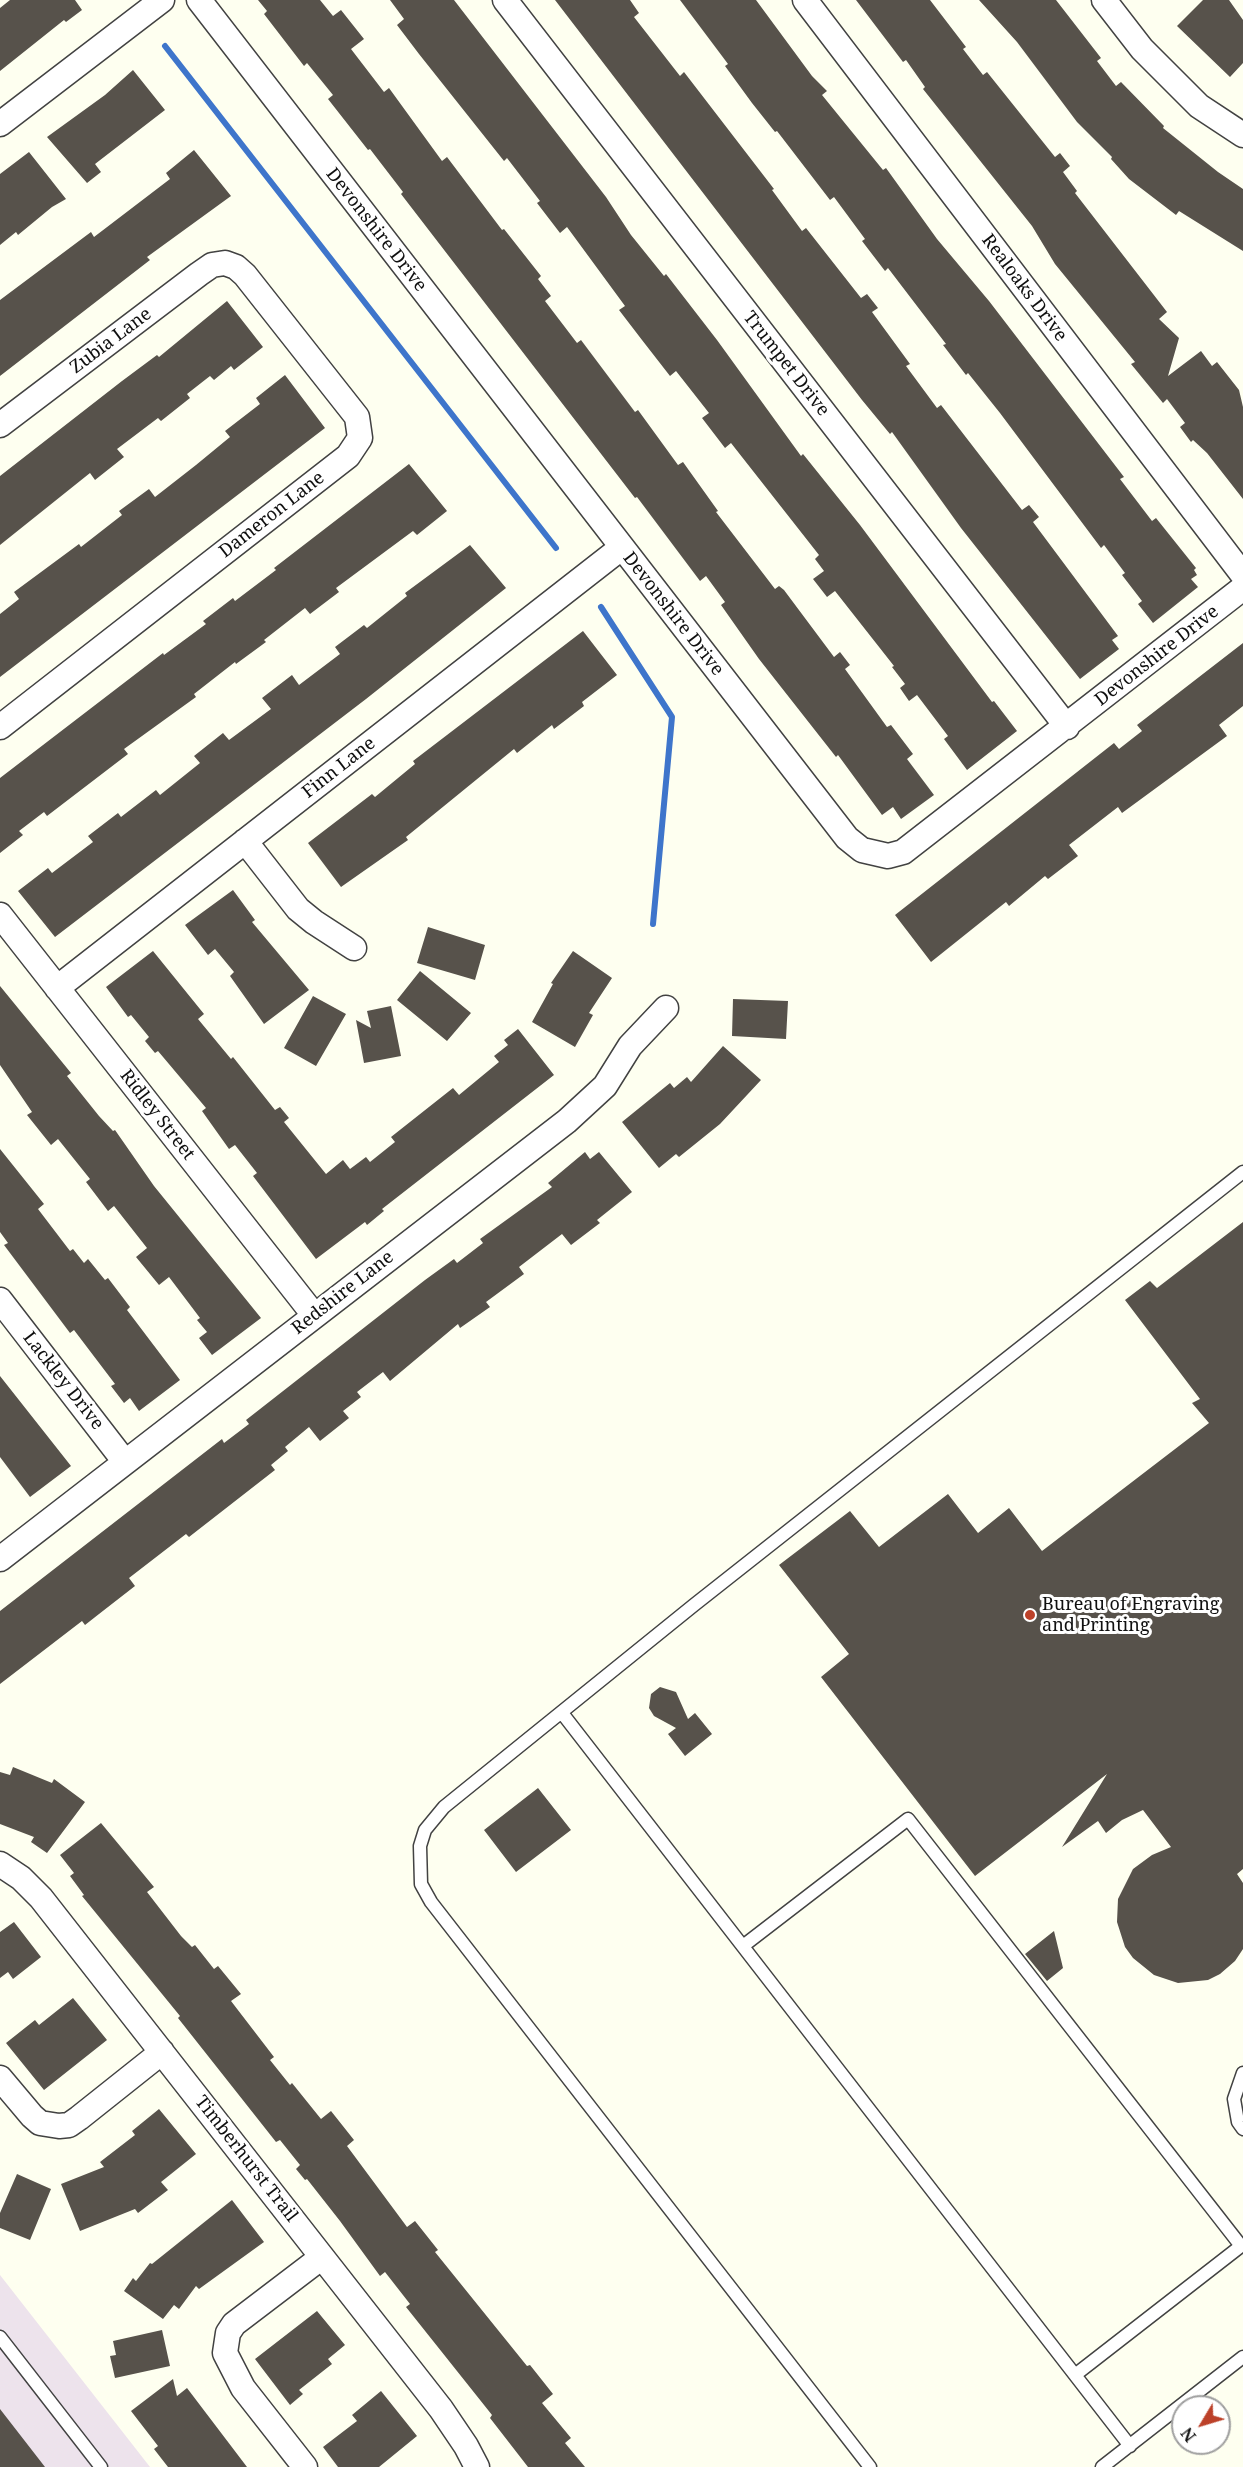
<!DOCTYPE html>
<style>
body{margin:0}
#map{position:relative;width:1243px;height:2467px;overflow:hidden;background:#fefff0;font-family:"Noto Serif",serif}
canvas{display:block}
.north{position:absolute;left:1171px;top:2395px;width:60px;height:60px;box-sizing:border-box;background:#fff;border:2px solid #9f9f9f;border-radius:50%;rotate:232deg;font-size:16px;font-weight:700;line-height:24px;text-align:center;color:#0f0f0f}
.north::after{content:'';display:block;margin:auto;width:21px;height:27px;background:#bc4129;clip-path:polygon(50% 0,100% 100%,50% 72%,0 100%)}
</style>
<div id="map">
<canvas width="1243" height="2467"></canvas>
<div class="north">N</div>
</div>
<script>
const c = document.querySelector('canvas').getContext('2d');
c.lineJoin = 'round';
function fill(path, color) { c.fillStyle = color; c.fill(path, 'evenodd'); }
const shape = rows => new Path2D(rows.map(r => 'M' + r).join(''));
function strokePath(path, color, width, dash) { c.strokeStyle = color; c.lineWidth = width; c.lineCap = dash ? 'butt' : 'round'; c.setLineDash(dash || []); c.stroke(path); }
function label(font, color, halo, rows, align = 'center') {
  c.font = font + ' "Noto Serif",serif'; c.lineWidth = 6; c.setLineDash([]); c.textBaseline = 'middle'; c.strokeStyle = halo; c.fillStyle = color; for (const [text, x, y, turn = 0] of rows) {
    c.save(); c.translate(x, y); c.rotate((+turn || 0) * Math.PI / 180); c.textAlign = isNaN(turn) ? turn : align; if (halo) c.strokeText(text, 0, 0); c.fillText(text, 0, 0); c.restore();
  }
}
const industrial = shape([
 [0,2275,150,2467,0,2467]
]);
const stream = shape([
 [165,46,556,548],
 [601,607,672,717,653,924]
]);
const building = shape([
 [10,0,75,0,82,10,66,22,64,20,0,71,0,8],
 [258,0,320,0,333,16,341,10,364,39,351,49,384,92,389,88,442,161,447,157,502,230,504,229,541,276,538,279,551,296,545,301,577,343,581,340,635,412,638,410,678,465,683,462,718,511,716,512,775,589,779,586,784,590,834,657,840,652,850,665,845,669,887,727,891,725,913,754,907,759,934,795,901,819,893,807,882,815,838,755,836,757,759,659,721,605,725,602,706,576,700,581,637,497,635,498,401,194,403,192,370,149,368,150,328,99,333,95,307,63,304,66,264,14,267,11],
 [390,0,454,0,606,197,631,235,664,276,666,274,717,340,801,456,803,454,860,525,992,702,994,701,1017,731,967,770,944,739,948,736,917,695,909,701,900,688,905,684,892,667,894,666,835,591,827,597,813,579,824,571,815,559,819,555,731,443,725,448,702,418,709,413,676,371,670,376,642,340,619,310,625,306,567,227,560,233,537,203,540,201,507,158,504,161,419,54,397,25,404,19],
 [555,0,630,0,639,13,634,17,680,76,684,72,774,189,772,190,802,231,806,228,861,298,867,294,878,308,872,312,910,364,906,366,937,408,941,405,1022,510,1029,505,1039,517,1033,522,1118,636,1112,640,1119,649,1080,679,961,528,892,432,890,434,862,400],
 [680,0,756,0,812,76,827,91,822,95,883,170,886,168,937,239,989,301,1124,477,1120,479,1152,521,1156,518,1196,568,1194,570,1197,575,1191,579,1198,587,1153,623,1138,604,1142,601,1122,575,1125,573,1104,545,1101,548,1000,413,968,373,966,375,943,345,946,344,888,268,885,271,862,241,865,239,834,197,830,200,777,131,775,132,752,103,725,66,728,64],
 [856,0,930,0,966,47,963,49,983,75,987,72,1055,157,1060,153,1070,166,1063,172,1077,191,1075,193,1167,312,1159,319,1179,338,1168,376,1201,351,1212,366,1217,362,1239,390,1243,407,1243,499,1207,453,1193,440,1191,442,1180,427,1185,423,1167,399,1163,403,1131,364,1135,362,1055,264,1032,226,923,89,925,87,906,60,903,62],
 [979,0,1056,0,1101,58,1097,61,1116,86,1121,82,1164,126,1163,128,1218,172,1243,189,1243,251,1179,211,1176,215,1129,179,1111,159,1112,157,1077,122,1017,42],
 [1203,0,1229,0,1243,20,1243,63,1230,77,1177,26],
 [133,70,165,110,95,164,101,172,87,183,47,137,105,95],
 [194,150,231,196,147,257,150,260,0,376,0,300,91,232,94,237,170,179,166,173],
 [29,152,66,199,52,207,18,235,16,232,0,245,0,174],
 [227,301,263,347,234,370,231,366,214,380,210,376,187,394,190,398,161,421,158,418,117,449,124,457,95,480,90,473,0,545,0,476,122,381,157,355,159,357],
 [285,375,325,428,0,677,0,614,19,599,14,592,79,544,81,547,122,515,119,511,149,489,155,497,196,465,230,437,225,431,260,404,256,398],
 [409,464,447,511,417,535,413,531,336,588,339,592,310,614,305,608,264,640,266,642,236,664,235,662,194,694,196,697,124,749,128,754,47,816,44,812,19,831,23,835,0,853,0,778,163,653,164,655,206,624,203,621,233,598,235,601,276,570,274,568],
 [470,545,506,588,366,699,55,937,18,891,48,868,52,873,93,842,88,836,118,813,121,817,156,790,160,795,200,763,194,756,223,733,229,740,271,709,262,698,292,675,299,685,340,654,335,647,364,625,367,628,407,596,405,593],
 [583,631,617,675,582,702,584,706,554,729,552,725,517,753,514,749,406,837,408,840,341,887,308,843,372,794,375,797,415,764,413,761],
 [1243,643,1243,706,1219,725,1227,736,1122,813,1118,807,1069,845,1078,856,1048,879,1045,876,1009,906,1006,902,931,962,895,915,1114,743,1119,749,1142,731,1137,725],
 [233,890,255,920,252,922,309,990,264,1024,230,976,234,972,215,949,208,955,185,925],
 [428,927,485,945,475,980,417,963],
 [153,951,204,1014,198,1019,231,1059,233,1057,275,1110,280,1107,289,1118,284,1122,326,1174,343,1160,350,1169,366,1157,370,1162,395,1142,391,1137,453,1088,459,1095,499,1062,494,1056,508,1045,504,1040,518,1029,554,1075,382,1209,384,1211,367,1225,365,1222,316,1259,253,1176,257,1173,235,1145,229,1149,202,1111,206,1108,158,1051,155,1053,145,1041,149,1037,131,1015,128,1017,106,987],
 [573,951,612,978,589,1013,593,1015,575,1047,532,1022,553,984,551,983],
 [420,971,471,1013,447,1041,397,1000],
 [0,986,71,1073,67,1076,99,1116,113,1131,115,1130,154,1186,261,1318,212,1355,199,1338,207,1332,197,1320,200,1318,169,1277,159,1285,136,1257,147,1248,114,1206,108,1211,86,1182,90,1179,58,1139,51,1145,27,1115,32,1112,0,1065],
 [313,996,346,1014,316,1066,284,1048],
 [733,999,788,1001,786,1039,732,1036],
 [391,1006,401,1056,364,1063,356,1020,371,1028,367,1011],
 [723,1046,761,1080,720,1124,679,1157,676,1154,659,1168,622,1122,670,1083,674,1088,687,1077,691,1082],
 [0,1149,44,1204,38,1209,70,1251,73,1249,84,1263,88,1259,105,1280,108,1278,130,1307,127,1310,180,1380,139,1411,130,1398,124,1403,111,1386,115,1384,74,1330,70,1333,4,1245,8,1243,0,1232],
 [585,1152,590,1159,599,1152,632,1192,597,1220,600,1223,571,1245,562,1234,519,1267,524,1274,486,1302,490,1307,460,1328,458,1324,390,1381,383,1372,357,1392,361,1397,343,1411,349,1418,320,1441,309,1427,285,1447,288,1451,271,1465,275,1470,189,1537,186,1534,129,1578,135,1586,99,1614,85,1625,82,1621,0,1684,0,1611,222,1439,224,1443,249,1424,246,1420,425,1280,454,1259,457,1263,483,1243,480,1239,552,1187,548,1183],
 [1243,1222,1243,1869,1237,1874,1243,1883,1243,1949,1235,1961,1220,1974,1208,1980,1178,1983,1154,1975,1133,1958,1125,1947,1117,1922,1118,1899,1133,1869,1152,1855,1171,1847,1143,1810,1122,1820,1106,1833,1098,1821,1062,1847,1107,1774,975,1876,821,1677,849,1654,779,1565,850,1511,879,1547,948,1494,978,1533,1009,1508,1042,1551,1209,1423,1192,1403,1200,1399,1125,1300,1150,1281,1157,1288],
 [0,1376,71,1466,30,1497,0,1457],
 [660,1687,676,1692,688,1719,695,1713,712,1734,685,1756,668,1734,676,1728,654,1716,649,1708,651,1694],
 [13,1767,52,1783,54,1779,85,1802,47,1853,31,1842,34,1837,0,1824,0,1772,10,1775],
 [538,1788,571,1830,516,1872,484,1830],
 [101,1823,154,1887,147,1892,181,1936,192,1947,195,1945,214,1969,218,1966,241,1994,231,2001,274,2057,270,2060,290,2085,292,2083,321,2119,331,2111,354,2140,347,2146,407,2227,415,2221,438,2250,435,2252,527,2366,530,2365,553,2394,542,2403,571,2438,565,2443,585,2467,528,2467,490,2418,492,2415,406,2307,410,2304,385,2272,380,2276,340,2221,307,2179,305,2180,296,2169,300,2165,280,2140,276,2142,178,2018,180,2016,82,1896,84,1895,70,1876,74,1873,60,1855],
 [14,1922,41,1957,13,1979,8,1972,0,1978,0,1932],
 [1054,1931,1063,1968,1047,1981,1025,1954],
 [73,1998,107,2040,44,2090,6,2043,35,2020,39,2025],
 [159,2109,196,2154,161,2182,168,2190,138,2213,135,2209,80,2231,61,2184,104,2167,100,2162,135,2135,132,2131],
 [17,2174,51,2189,30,2240,0,2228,0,2213],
 [232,2200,264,2242,199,2289,196,2286,179,2309,174,2305,163,2319,124,2291,133,2278,136,2281,150,2263,152,2264],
 [317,2311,345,2345,328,2359,332,2364,299,2390,303,2394,290,2405,255,2359],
 [162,2330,170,2366,115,2378,110,2356,116,2355,113,2341],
 [173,2379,177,2396,187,2388,247,2467,168,2467,154,2449,158,2446,131,2411],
 [381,2391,417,2436,379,2467,338,2467,323,2447,357,2421,352,2415],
 [0,2409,45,2467,0,2467]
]);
const service = shape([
 [562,1713,1130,2446],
 [743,1946,908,1819,1241,2246,1075,2375],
 [1243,2073,1234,2099,1238,2122,1243,2129],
 [0,2337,101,2467],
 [870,2467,431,1902,421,1884,420,1846,425,1830,444,1807,694,1605,1243,1172],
 [1102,2467,1243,2357]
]);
const minor = shape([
 [199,0,847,838,862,850,888,856,903,852,1243,588],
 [505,0,1067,727],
 [805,0,1243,575],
 [1104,0,1142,49,1199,106,1243,135],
 [0,124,162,0],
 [0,425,199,274,212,265,225,263,236,267,245,275,357,417,360,438,348,456,0,727],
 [245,841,298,909,314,922,354,948],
 [0,915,314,1315],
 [57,988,621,548],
 [0,1300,125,1462],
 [0,1559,567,1121,605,1086,630,1046,666,1008],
 [0,1864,21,1878,41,1898,441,2409,466,2446,477,2467],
 [0,2078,32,2116,40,2123,59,2126,69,2125,79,2118,162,2052],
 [305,2467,243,2388,225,2353,228,2333,234,2324,322,2257]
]);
const markers = [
 [1030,1615,6,"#bc4129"]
];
const streetNames = [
 ["Devonshire Drive",376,230,52],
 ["Realoaks Drive",1024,288,53],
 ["Zubia Lane",111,341,-37],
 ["Trumpet Drive",786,364,52],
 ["Dameron Lane",272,515,-38],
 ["Devonshire Drive",673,614,52],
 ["Devonshire Drive",1157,656,-38],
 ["Finn Lane",339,768,-38],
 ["Ridley Street",157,1115,52],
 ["Redshire Lane",343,1293,-38],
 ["Lackley Drive",63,1381,52],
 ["Timberhurst Trail",246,2159,52]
];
const poiNames = [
 ["Bureau of Engraving",1042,1605],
 ["and Printing",1042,1626]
];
fill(industrial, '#ede3ec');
strokePath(stream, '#3e75cb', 6);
fill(building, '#57524b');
strokePath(service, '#424242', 15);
strokePath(minor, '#424242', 27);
strokePath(service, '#fff', 12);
strokePath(minor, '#fff', 24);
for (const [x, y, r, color] of markers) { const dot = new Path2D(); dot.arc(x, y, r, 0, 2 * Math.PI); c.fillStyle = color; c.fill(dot); strokePath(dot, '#fff', 2); }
label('18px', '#0f0f0f', '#fff', streetNames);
label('18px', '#0f0f0f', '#fff', poiNames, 'left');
</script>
